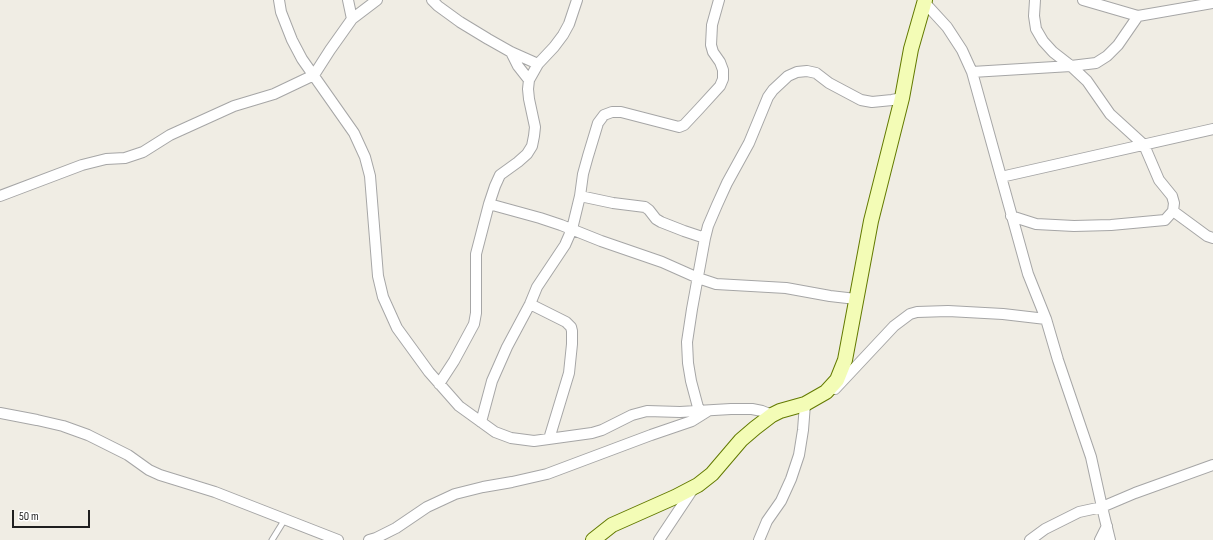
<!DOCTYPE html>
<style>
body{margin:0}
#map{position:relative;width:1213px;height:540px;overflow:hidden;background:#f0ede4;font-family:"Sofia Sans Condensed",sans-serif}
canvas{display:block}
.scale{position:absolute;left:12px;top:510px;width:78px;height:18px;box-sizing:border-box;border:2px solid #1f1f1f;border-top:0;padding-left:5px;font-size:12px;line-height:14px;white-space:nowrap;color:#1f1f1f;-webkit-text-stroke:3px #fff;paint-order:stroke}
</style>
<div id="map">
<canvas width="1213" height="540"></canvas>
<div class="scale">50 m</div>
</div>
<script>
const c = document.querySelector('canvas').getContext('2d');
c.lineJoin = 'round';
const shape = rows => new Path2D(rows.map(r => 'M' + r).join(''));
function strokePath(path, color, width, dash) { c.strokeStyle = color; c.lineWidth = width; c.lineCap = dash ? 'butt' : 'round'; c.setLineDash(dash || []); c.stroke(path); }
const lane = shape([
 [272,540,285,519]
]);
const street = shape([
 [279,0,281,12,292,40,302,59,354,133,365,157,370,176,378,276,383,297,397,328,429,372,459,406,495,432,511,438,534,441,592,433,602,430,632,415,647,411,680,412,731,409,752,409,762,411,772,415],
 [348,0,352,19],
 [432,0,438,6,460,22,488,39,511,52,538,64],
 [1083,0,1138,16,1213,3],
 [925,3,947,27,962,50,972,72,1028,274,1046,319,1058,360,1091,457,1102,507,1110,540],
 [511,52,518,66,529,80],
 [972,72,1071,66,1096,63,1107,56,1118,45,1138,16],
 [1001,177,1213,129],
 [0,196,82,165,106,159,125,158,143,152,170,135,234,106,274,94,314,75,330,50,352,19,377,0],
 [580,196,613,203,645,207,649,210,656,219,661,222,684,231,705,238],
 [489,204,540,218,561,225,601,241,662,262,698,278,716,284,786,288,830,296,856,299],
 [1173,211,1207,236,1213,238],
 [1011,216,1036,224,1074,226,1111,225,1165,220,1173,211,1174,203,1172,196,1159,180,1144,145,1110,114,1087,81,1071,66,1053,52,1043,41,1036,29,1034,16,1035,0],
 [530,304,566,322,571,327,572,331,572,344,569,373,549,439],
 [439,384,454,361,474,324,476,313,476,254,489,204,495,186,500,175,518,162,527,154,532,146,534,136,535,127,529,99,528,89,529,80,538,64,554,47,563,35,569,24,577,0],
 [835,389,894,326,910,314,917,312,948,311,1003,314,1046,319],
 [699,411,691,381,688,363,687,342,692,309,705,238,708,226,717,205,727,183,749,143,768,97,773,90,788,76,797,72,807,71,816,73,829,83,861,100,872,102,892,100,902,98],
 [0,413,37,420,63,426,88,435,128,455,149,470,160,475,215,492,338,540],
 [481,422,492,381,507,347,530,304,537,287,565,245,572,229,580,196,583,174,588,156,598,123,604,115,612,112,621,112,679,127,684,125,699,109,720,86,723,79,723,70,720,62,713,52,711,45,712,25,719,0],
 [369,540,376,538,396,528,427,507,455,494,483,487,512,482,547,474,651,435,692,421,708,411],
 [659,540,693,489],
 [759,540,767,521,781,501,791,479,799,455,803,430,805,404],
 [1030,540,1045,529,1079,512,1102,507,1135,493,1213,465],
 [1100,540,1107,526]
]);
const secondary = shape([
 [593,540,612,525,675,497,698,485,712,474,741,440,755,428,772,415,780,411,805,404,826,392,837,380,845,360,871,221,902,98,911,49,925,0]
]);
strokePath(lane, '#a6a6a6', 7);
strokePath(street, '#a6a6a6', 12);
strokePath(secondary, '#637a01', 16);
strokePath(lane, '#fff', 5);
strokePath(street, '#fff', 10);
strokePath(secondary, '#f3fcb6', 14);
</script>
